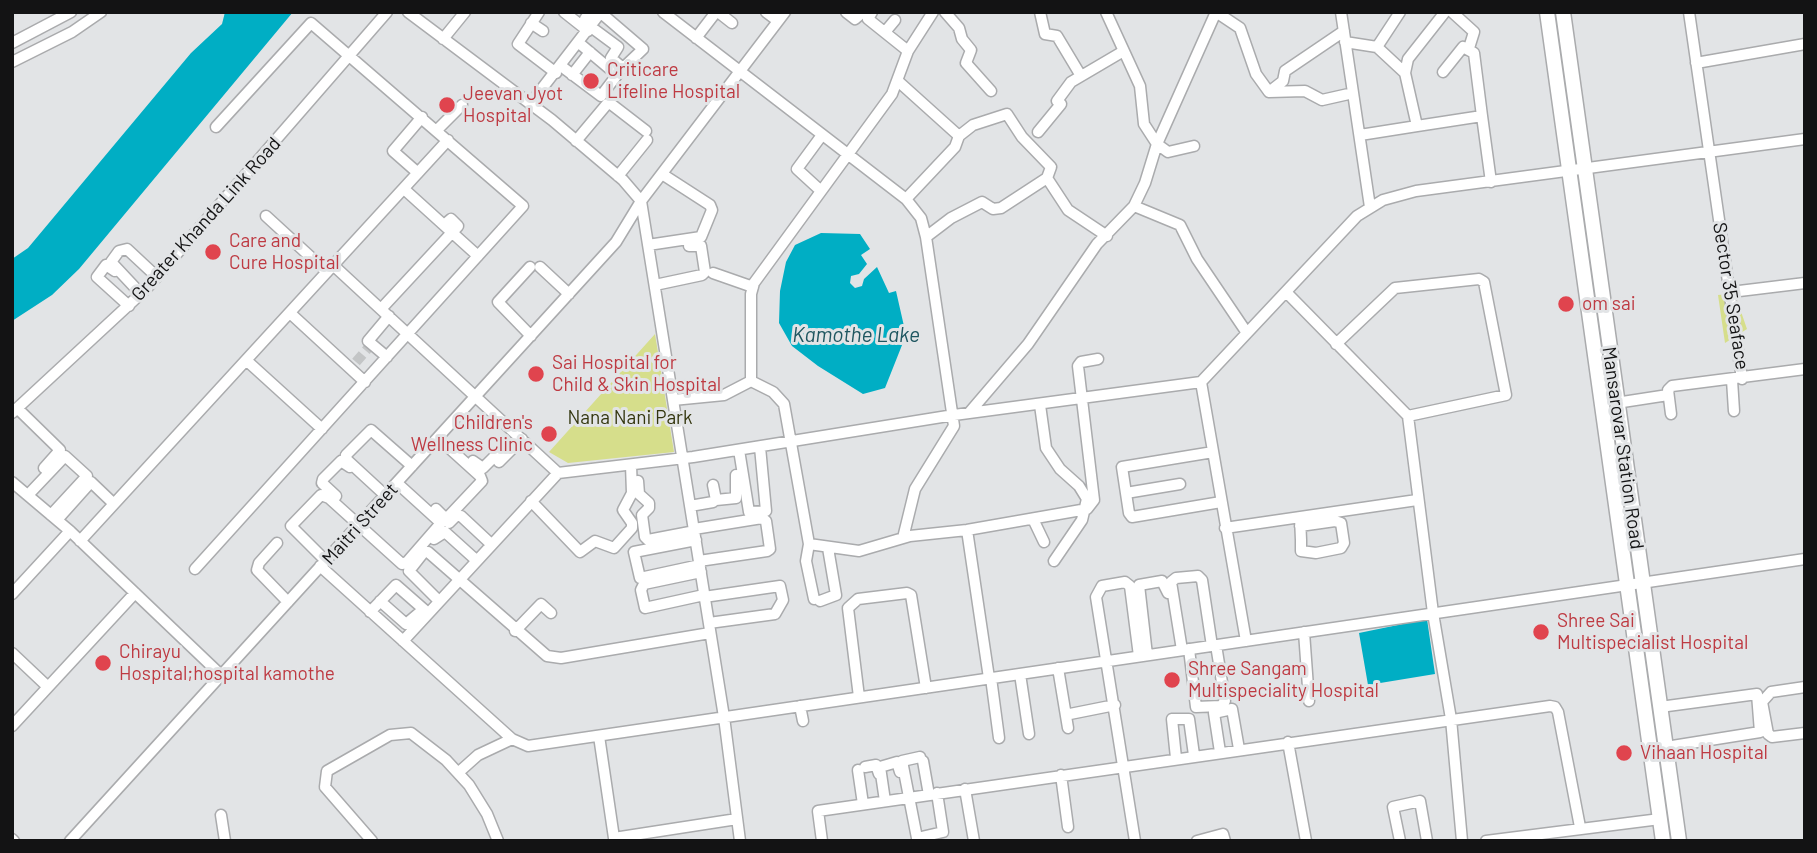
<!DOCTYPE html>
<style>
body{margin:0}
#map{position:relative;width:1817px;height:853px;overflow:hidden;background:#e2e4e6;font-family:Barlow,sans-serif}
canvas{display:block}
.frame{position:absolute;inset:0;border:14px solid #131314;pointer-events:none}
</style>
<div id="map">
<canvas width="1817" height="853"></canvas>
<div class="frame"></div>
</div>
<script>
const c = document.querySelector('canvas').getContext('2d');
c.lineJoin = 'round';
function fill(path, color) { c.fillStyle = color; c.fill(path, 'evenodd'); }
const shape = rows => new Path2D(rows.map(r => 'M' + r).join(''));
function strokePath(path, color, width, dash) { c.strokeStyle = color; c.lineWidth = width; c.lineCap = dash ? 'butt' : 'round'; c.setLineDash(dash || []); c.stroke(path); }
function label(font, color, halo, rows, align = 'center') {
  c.font = font + ' Barlow,sans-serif'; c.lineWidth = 6; c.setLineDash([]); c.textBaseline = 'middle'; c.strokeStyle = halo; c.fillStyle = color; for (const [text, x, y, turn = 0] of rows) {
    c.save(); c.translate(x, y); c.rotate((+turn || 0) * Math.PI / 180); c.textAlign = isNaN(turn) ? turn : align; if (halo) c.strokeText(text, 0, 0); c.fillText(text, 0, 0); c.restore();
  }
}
const green = shape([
 [1740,293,1737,300,1747,329,1725,343,1718,295],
 [655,334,674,452,568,463,549,452]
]);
const water = shape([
 [225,12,293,12,79,269,52,295,12,321,12,259,28,248,191,53,222,24],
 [821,233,860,234,870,249,861,255,867,264,859,274,851,276,850,283,855,288,862,286,864,279,877,267,889,293,896,291,906,335,885,388,863,394,818,366,792,346,779,323,780,291,786,262,795,245],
 [1427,619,1435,674,1368,685,1359,633]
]);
const minorTunnel = shape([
 [356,362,369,347]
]);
const minor = shape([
 [408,12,552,120,623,180,641,201,724,717,740,841],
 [539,12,518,44,556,73],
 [564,12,588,31],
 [663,12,906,199,921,218,926,237,954,426,915,489,903,538],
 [718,12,732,23],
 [766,12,778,21],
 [846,12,855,19,863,12],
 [872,12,868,19,908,51],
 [933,12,908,51,892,94,754,283,751,294,751,381,773,392,784,404,809,544,859,551,910,536,967,530,1087,509,1094,500,1078,366,1081,362,1098,359],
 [945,12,959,28,962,39,971,50,966,63,991,91],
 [1040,12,1045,34,1057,36,1081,76],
 [1341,12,1370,207],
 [1445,12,1408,59,1405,73,1417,126,1482,116,1491,182],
 [1452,12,1474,32,1469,48],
 [1689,12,1742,379],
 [585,19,590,12],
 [531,23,543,31],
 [591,27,618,47,611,58,623,68,643,49,601,13],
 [885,32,895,20],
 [696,38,716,12],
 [443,39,465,12],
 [1345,42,1377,47,1400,12],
 [12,43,71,12],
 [1377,47,1405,73],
 [12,62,72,32,101,12],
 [1696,63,1805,44],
 [561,66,601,96,617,75,579,43],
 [1443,72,1463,47,1474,53,1482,116],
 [572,75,590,52],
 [899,82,959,136,955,147,906,199],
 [1269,92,1283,81,1285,71,1344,31],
 [530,104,601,12],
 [437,130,462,105],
 [1038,132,1061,104,1057,101,1071,82,1122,52],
 [1360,135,1417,126],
 [959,136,973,125,1007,114,1022,137,1051,167,1047,178],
 [576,141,607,104,611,104,646,131],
 [1194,146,1168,152,1157,144,1216,12,1240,28,1256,74,1269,92,1305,91,1322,100,1353,93],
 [418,173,393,151,422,117],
 [618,176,647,140],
 [404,189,478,256],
 [821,191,797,169,822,135],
 [1134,206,1180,225,1197,259,1247,333],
 [266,216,327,272],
 [926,237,951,218,982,202,993,209,1001,208,1047,178,1068,210,1107,236],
 [648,245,701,237,712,210,710,205,662,174],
 [333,265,558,473],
 [530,267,498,302,531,336],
 [540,267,569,294],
 [115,271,106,265,97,277,129,306],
 [713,273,753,287],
 [655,285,702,275,705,272,701,246,689,246],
 [1286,292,1408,416,1433,613,1451,719,1462,841],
 [1731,292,1805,283],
 [141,294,111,262,119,251,127,249,157,277],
 [381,309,458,226,451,219,444,225],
 [290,313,365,382],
 [1336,344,1395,288,1479,279,1484,282,1506,395,1408,416],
 [387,357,368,341,389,316],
 [246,360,322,429],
 [1732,380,1734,411],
 [1201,382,1246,641],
 [673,400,724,395,751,381],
 [1616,403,1668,395],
 [1040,405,1046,448,1060,469,1079,486,1087,499,1082,520,1054,561],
 [17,408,60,450,44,468],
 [12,413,147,288,387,12],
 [969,413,1028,344,1097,244,1134,206,1145,183,1157,144,1144,124,1140,86,1106,12],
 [1671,414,1668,390,1672,386,1805,369],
 [739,450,749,512,766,511,760,447],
 [1213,452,1122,467,1129,513,1132,517,1221,502],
 [473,461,483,468,506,445],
 [499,462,522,439],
 [638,481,639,494,649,503,649,508,642,515,645,537,648,540,695,531],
 [12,482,70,531,221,675],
 [713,485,716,500,736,498,736,475],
 [1126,493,1180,484],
 [28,495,65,456,87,476,51,515],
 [385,495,347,460,346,455,371,430,412,466],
 [336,496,322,483,323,479,341,461,350,467],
 [531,501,580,552,595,541,614,548,632,528,632,523,623,510,632,493,631,465],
 [690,506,713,502],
 [436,509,444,517,449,516,482,481,480,476,438,438],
 [1300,517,1301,540,1301,551,1316,553,1341,548,1344,543,1341,523,1335,521,1300,526],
 [1033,519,1044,542],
 [57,520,91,482,114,504],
 [449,523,456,516,461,516,491,544],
 [1225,528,1417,500],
 [694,529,762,518,766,521,770,549,767,551,699,561],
 [967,530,989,678],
 [434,539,445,532,476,560],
 [696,540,634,552,640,578,700,565],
 [80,541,448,140],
 [277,543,259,563,257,570,288,602],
 [809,544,806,561,814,599],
 [326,561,291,526,321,495,329,498,402,564,407,562,441,523,397,483],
 [320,566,512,739,528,746,1805,559],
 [195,569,523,206,311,23,216,127],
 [701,572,644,584,641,590,645,608,704,595],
 [12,594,70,531],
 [704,597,780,586,783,600,775,614,709,623],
 [380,601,406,624,419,613],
 [439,601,409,571,424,552,428,552,547,656,561,658,710,633],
 [820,601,836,595,828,548],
 [370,612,396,585,428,613],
 [515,631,541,604,551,613],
 [1304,632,1309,701],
 [403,641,558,473,693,457,954,415,1201,382,1357,216,1383,200,1416,191,1805,139],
 [1189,649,1196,707,1221,706,1225,701,1216,645],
 [1182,650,1171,582,1176,578,1198,576,1202,580,1212,646],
 [12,653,48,687],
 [1147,655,1139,585,1162,581,1168,593],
 [1058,668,1068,728],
 [1020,674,1029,734],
 [991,678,999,738],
 [1805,687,1771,692,1762,702,1768,734,1772,737,1805,733],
 [859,697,848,608,858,599,907,593,911,595,926,688],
 [800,706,803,721],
 [1660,707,1757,694,1760,732,1666,747],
 [1070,714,1115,705],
 [12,726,135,593],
 [599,736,614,838,737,819],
 [1288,742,1306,841],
 [1220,752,1214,713,1232,709,1239,749],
 [920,757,902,761,917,838,943,832,937,793],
 [1176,758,1172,719,1189,719,1194,755],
 [923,761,929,795],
 [865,767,876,765,879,774],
 [858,770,863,804],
 [459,772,478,755,512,739],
 [1061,775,1068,827],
 [965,789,974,841],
 [885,801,880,767,897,762,900,772],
 [221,815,225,841],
 [12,839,14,841],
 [70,841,616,242,641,201,785,12],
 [372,841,325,787,327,771,390,735,411,733,446,760,469,785,487,814,498,841],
 [822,841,818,811,1550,706,1555,707,1558,712,1580,827],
 [1135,841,1096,597,1102,586,1125,582,1130,586,1139,656],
 [1197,841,1223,834,1225,841],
 [1400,841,1393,807,1420,801,1427,841],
 [1486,841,1660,819]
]);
const major = shape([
 [1547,12,1663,841],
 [1563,12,1679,841]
]);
const markers = [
 [591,81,9,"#e0444e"],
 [447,105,9,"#e0444e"],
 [213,252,9,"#e0444e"],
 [1566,304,9,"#e0444e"],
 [536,374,9,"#e0444e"],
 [549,434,9,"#e0444e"],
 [1541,632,9,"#e0444e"],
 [103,663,9,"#e0444e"],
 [1172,680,9,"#e0444e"],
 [1624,753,9,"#e0444e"]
];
const healthNames = [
 ["Criticare",607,70],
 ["Lifeline Hospital",607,92],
 ["Jeevan Jyot",463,94],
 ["Hospital",463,116],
 ["Care and",229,241],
 ["Cure Hospital",229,263],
 ["om sai",1582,304],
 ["Sai Hospital for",552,363],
 ["Child & Skin Hospital",552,385],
 ["Children's",533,423,"right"],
 ["Wellness Clinic",533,445,"right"],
 ["Shree Sai",1557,621],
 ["Multispecialist Hospital",1557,643],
 ["Chirayu",119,652],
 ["Hospital;hospital kamothe",119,674],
 ["Shree Sangam",1188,669],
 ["Multispeciality Hospital",1188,691],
 ["Vihaan Hospital",1640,753]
];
const streetNames = [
 ["Greater Khanda Link Road",206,219,-48],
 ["Sector 35 Seaface",1731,296,81],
 ["Mansarovar Station Road",1623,448,82],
 ["Maitri Street",360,524,-48]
];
const parkNames = [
 ["Nana Nani Park",630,418]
];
const waterNames = [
 ["Kamothe Lake",856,335]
];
fill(green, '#d6de8b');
fill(water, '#00aec4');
strokePath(minorTunnel, '#c3c5c6', 10, [10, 5]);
strokePath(minor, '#aaabad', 13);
strokePath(major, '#aaabad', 17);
strokePath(minor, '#fff', 10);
strokePath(major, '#fff', 14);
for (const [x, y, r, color] of markers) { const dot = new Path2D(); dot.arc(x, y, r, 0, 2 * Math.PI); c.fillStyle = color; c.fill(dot); strokePath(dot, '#e2e4e6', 2.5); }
label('19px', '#be3a42', '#e2e4e6', healthNames, 'left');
label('19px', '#131314', '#e2e4e6', streetNames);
label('19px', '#33360e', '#e2e4e6', parkNames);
label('italic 21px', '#1e5660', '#e2e4e6', waterNames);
</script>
